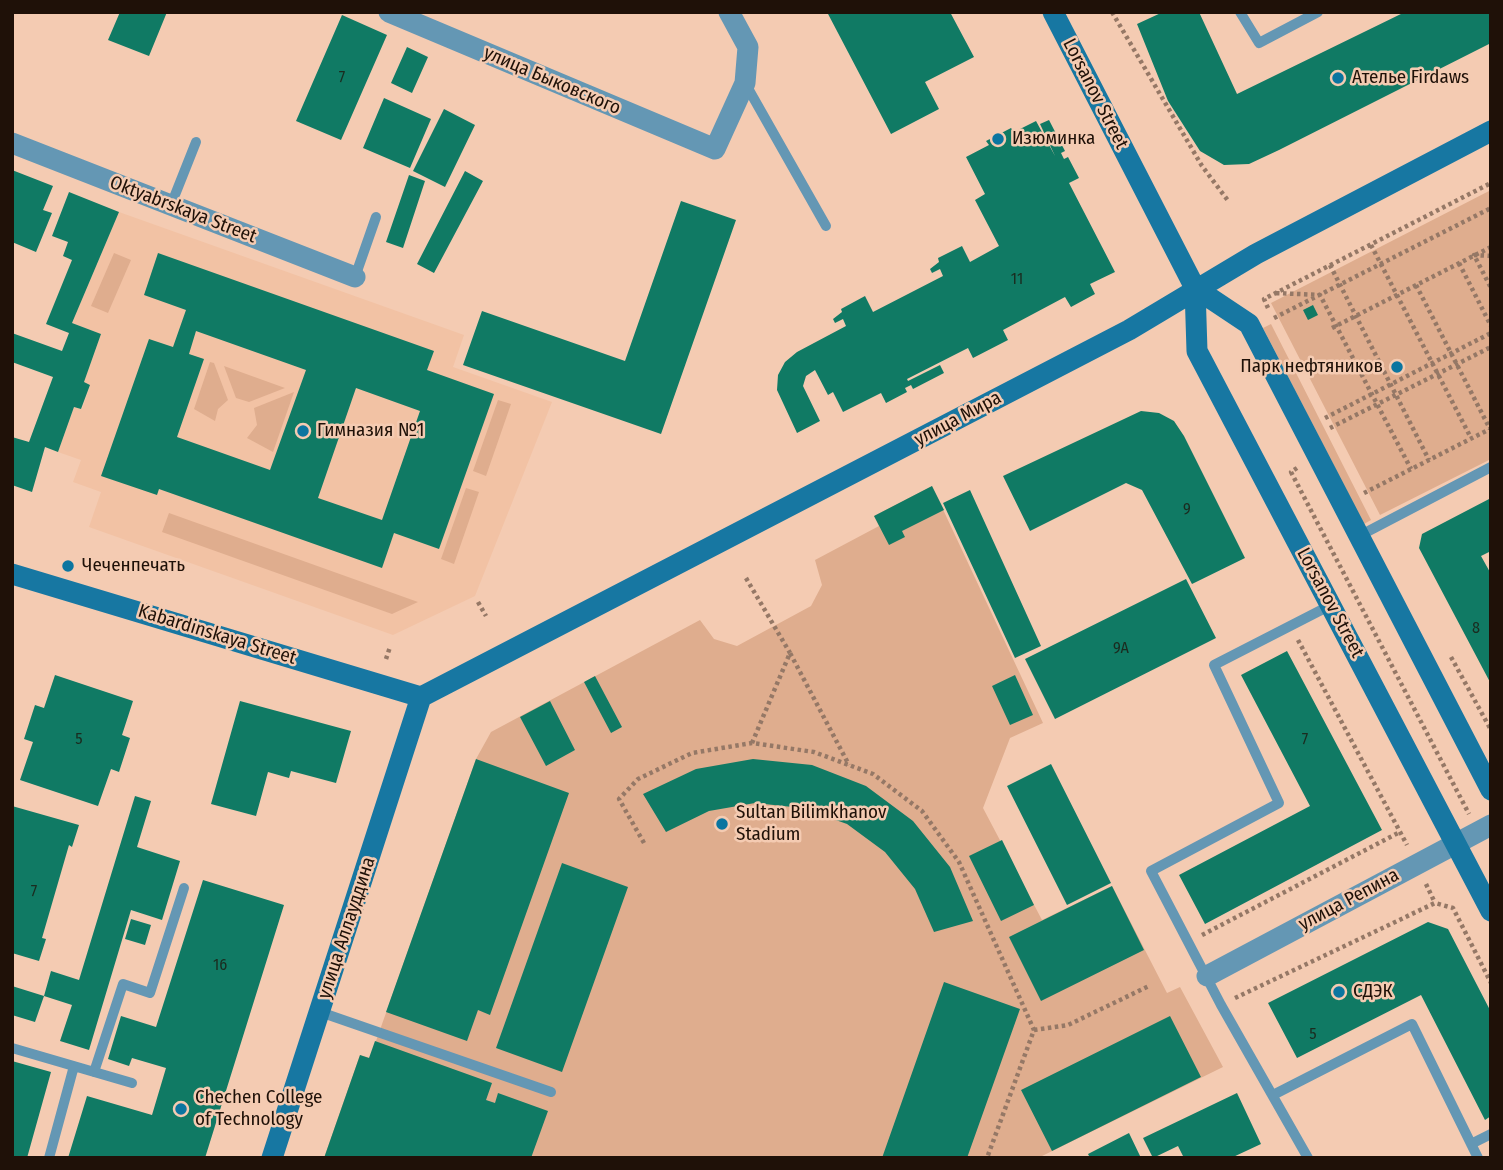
<!DOCTYPE html>
<meta charset="utf-8">
<style>
body{margin:0}
#map{position:relative;width:1503px;height:1170px;overflow:hidden;background:#f4cbb2;font-family:"Fira Sans Condensed",sans-serif}
canvas{display:block}
.frame{position:absolute;inset:0;border:14px solid #1f1108;pointer-events:none}
</style>
<div id="map">
<canvas width="1503" height="1170"></canvas>
<div class="frame"></div>
</div>
<script>
const c = document.querySelector('canvas').getContext('2d');
c.lineJoin = 'round';
function fill(path, color) { c.fillStyle = color; c.fill(path, 'evenodd'); }
const shape = rows => new Path2D(rows.map(r => 'M' + r).join(''));
function strokePath(path, color, width, dash) { c.strokeStyle = color; c.lineWidth = width; c.lineCap = dash ? 'butt' : 'round'; c.setLineDash(dash || []); c.stroke(path); }
function label(font, color, halo, rows, align = 'center') {
  c.font = font + ' "Fira Sans Condensed",sans-serif'; c.lineWidth = 5; c.setLineDash([]); c.textBaseline = 'middle'; c.strokeStyle = halo; c.fillStyle = color; for (const [text, x, y, turn = 0] of rows) {
    c.save(); c.translate(x, y); c.rotate((+turn || 0) * Math.PI / 180); c.textAlign = isNaN(turn) ? turn : align; if (halo) c.strokeText(text, 0, 0); c.fillText(text, 0, 0); c.restore();
  }
}
const built = shape([
 [119,212,464,335,453,367,552,402,475,596,393,635,89,527,101,492,73,482,81,460,58,452,74,407,82,409,90,386,84,382,101,334,72,323]
]);
const green = shape([
 [1491,190,1491,459,1380,515,1271,303],
 [114,253,131,260,108,313,91,306],
 [1271,324,1371,520,1364,524,1263,328],
 [210,362,214,363,228,400,218,409,215,421,194,409],
 [224,366,285,388,249,402,236,398],
 [294,392,273,452,247,438,257,425,254,408],
 [498,400,511,404,486,476,473,471],
 [932,486,1043,723,1010,738,983,808,1042,920,1112,886,1167,993,1180,987,1223,1067,1038,1158,324,1158,360,1055,370,1058,476,759,491,732,700,620,714,639,737,646,811,606,822,585,815,560,879,526,874,516],
 [466,488,479,492,454,564,441,559],
 [169,513,418,602,392,614,162,532]
]);
const building = shape([
 [120,12,167,12,149,56,108,40],
 [827,12,950,12,974,57,925,82,939,109,891,134],
 [1163,12,1199,12,1237,94,1405,12,1491,12,1491,43,1279,150,1249,164,1224,165,1200,151,1168,101,1137,24],
 [342,15,387,35,341,140,296,121],
 [407,47,428,57,412,93,391,83],
 [384,98,431,119,410,168,363,148],
 [444,109,475,125,445,187,413,171],
 [1049,120,1065,151,1061,153,1064,159,1068,157,1079,178,1069,183,1115,272,1090,284,1095,294,1071,307,1065,297,1003,330,1008,340,973,358,968,348,907,379,908,381,940,365,944,373,913,389,911,385,905,388,907,392,886,403,881,393,843,412,833,392,828,395,815,370,806,376,803,386,820,421,797,433,777,390,778,375,785,362,797,352,846,326,843,319,835,323,833,319,842,312,841,309,865,296,873,312,943,276,940,269,932,273,930,269,939,262,938,258,962,246,970,262,999,246,975,200,985,194,966,157,989,145,986,141,1011,128,1014,132,1036,121,1055,156,1040,124],
 [12,170,53,186,43,210,52,213,36,252,12,242],
 [465,171,483,181,434,273,417,264],
 [409,175,425,181,403,248,386,242],
 [69,192,119,212,72,323,101,334,84,382,90,385,81,409,74,407,58,452,45,447,32,492,12,485,12,437,29,442,53,377,12,362,12,333,62,351,69,333,46,324,72,260,63,256,68,242,52,236],
 [681,201,736,220,661,434,463,365,482,311,625,361],
 [158,253,434,351,427,370,494,394,439,549,394,533,382,568,159,489,157,495,101,476,149,339,173,347,186,310,144,295],
 [196,331,306,370,270,470,177,437,204,359,189,354],
 [356,388,420,411,382,520,318,498],
 [1313,305,1318,315,1308,320,1303,310],
 [1141,411,1159,413,1174,421,1184,436,1245,558,1192,584,1142,490,1126,483,1030,531,1003,476],
 [932,486,944,510,902,531,905,537,889,545,874,516],
 [970,490,1041,646,1015,658,943,503],
 [1491,498,1491,551,1481,556,1491,574,1491,684,1419,548,1422,534],
 [1186,579,1216,638,1055,719,1025,659],
 [1287,651,1382,830,1205,924,1179,875,1310,806,1241,675],
 [55,675,133,701,122,735,130,738,119,772,111,769,98,806,20,780,33,742,24,739,35,705,44,708],
 [1015,675,1033,715,1010,725,992,686],
 [595,676,622,727,611,733,584,682],
 [240,701,351,731,336,783,291,771,289,778,268,772,256,816,211,804],
 [550,701,575,750,546,766,520,717],
 [476,759,569,793,490,1015,478,1010,467,1041,386,1012],
 [753,759,812,765,866,786,913,821,950,867,973,921,934,932,915,889,885,852,847,824,802,808,755,803,709,811,666,832,643,794,696,769],
 [1051,764,1111,883,1067,905,1007,786],
 [135,796,151,801,137,847,180,861,162,920,131,910,89,1050,60,1041,72,1005,44,996,51,971,79,980],
 [12,806,79,825,72,847,69,845,42,938,46,939,39,961,12,953],
 [1002,840,1034,905,1001,921,969,856],
 [562,863,628,887,562,1072,496,1048],
 [203,880,284,905,205,1158,68,1158,87,1096,152,1115,166,1068,132,1058,129,1066,108,1059,121,1016,156,1027],
 [1112,886,1144,950,1041,1001,1009,937],
 [131,919,151,925,145,945,125,939],
 [1428,922,1448,929,1491,1012,1491,1116,1485,1120,1421,995,1297,1058,1268,1003],
 [944,982,1020,1009,967,1158,882,1158],
 [12,986,44,996,35,1022,12,1015],
 [1170,1016,1201,1077,1052,1151,1021,1090],
 [375,1041,492,1083,486,1100,495,1103,498,1093,548,1111,531,1158,324,1158,360,1055,369,1058],
 [12,1061,51,1072,27,1158,12,1158],
 [1237,1093,1261,1144,1231,1158,1184,1158,1178,1146,1153,1158,1143,1138],
 [1129,1133,1141,1158,1090,1158,1088,1154]
]);
const path = shape([
 [1112,12,1202,166,1229,202],
 [1371,245,1471,438],
 [1491,256,1474,255,1491,288],
 [1459,263,1491,326],
 [1330,265,1429,460],
 [1416,285,1490,429],
 [1276,293,1320,295,1411,469],
 [1268,308,1264,299,1491,183],
 [1274,318,1491,208],
 [1332,328,1491,247],
 [1325,418,1491,333],
 [1330,428,1491,347],
 [1297,468,1291,472,1469,814],
 [1364,493,1490,429],
 [746,578,790,653],
 [478,602,486,616],
 [1298,640,1407,845],
 [1451,657,1491,730],
 [386,659,390,647],
 [752,743,790,653,849,765],
 [644,843,619,799,638,779,692,753,752,743,814,752,873,774,922,811,959,862,1034,1030,987,1158],
 [1426,884,1435,903],
 [1202,935,1400,832],
 [1235,998,1435,903,1453,908,1491,983],
 [1034,1030,1068,1025,1149,986]
]);
const lane = shape([
 [1240,12,1259,43,1318,12],
 [745,83,826,226],
 [171,205,196,142],
 [355,277,376,217],
 [1359,536,1491,467],
 [320,1012,551,1092],
 [12,1048,132,1083],
 [94,1072,123,984,150,993,184,888],
 [1273,1095,1412,1024,1478,1158],
 [1471,1144,1491,1134],
 [49,1158,74,1066],
 [1308,1158,1221,1005,1151,871,1279,803,1214,665,1331,605]
]);
const street = shape([
 [389,12,715,149,745,83,748,47,729,12],
 [12,143,355,277],
 [1207,976,1491,825]
]);
const secondary = shape([
 [1053,12,1195,288,1197,351,1491,911],
 [1195,288,1249,324,1491,790],
 [12,574,421,697],
 [421,697,1129,330,1256,254,1491,131],
 [272,1158,421,697]
]);
const markers = [
 [1338,78,7,"#0b75a0"],
 [998,139,7,"#0b75a0"],
 [1397,367,7,"#0b75a0"],
 [303,431,7,"#0b75a0"],
 [68,566,7,"#0b75a0"],
 [722,824,7,"#0b75a0"],
 [1339,992,7,"#0b75a0"],
 [181,1109,7,"#0b75a0"]
];
const numberNames = [
 ["7",342,78],
 ["11",1017,280],
 ["9",1187,510],
 ["8",1476,629],
 ["9А",1121,649],
 ["5",79,740],
 ["7",1305,740],
 ["7",34,892],
 ["16",220,966],
 ["5",1313,1035]
];
const poiNames = [
 ["Ателье Firdaws",1352,78],
 ["Изюминка",1012,139],
 ["Парк нефтяников",1383,367,"right"],
 ["Гимназия №1",317,431],
 ["Чеченпечать",82,566],
 ["Sultan Bilimkhanov",736,813],
 ["Stadium",736,835],
 ["СДЭК",1353,992],
 ["Chechen College",195,1098],
 ["of Technology",195,1120]
];
const streetNames = [
 ["улица Быковского",552,81,23],
 ["Lorsanov Street",1095,94,63],
 ["Oktyabrskaya Street",183,210,21],
 ["улица Мира",958,419,-28],
 ["Lorsanov Street",1330,603,62],
 ["Kabardinskaya Street",217,635,17],
 ["улица Репина",1349,900,-28],
 ["улица Аллауддина",347,928,-72]
];
fill(built, '#f2c2a4');
fill(green, '#dfad8e');
fill(building, '#107a64');
strokePath(path, '#957866', 4.5, [3.5, 3.5]);
strokePath(lane, '#6497b4', 10);
strokePath(street, '#6497b4', 21);
strokePath(secondary, '#1777a2', 21);
for (const [x, y, r, color] of markers) { const dot = new Path2D(); dot.arc(x, y, r, 0, 2 * Math.PI); c.fillStyle = color; c.fill(dot); strokePath(dot, '#f4cbb2', 2.5); }
label('16px', '#1b2b1f', null, numberNames);
label('19px', '#1f1108', '#f4cbb2', poiNames, 'left');
label('19px', '#1f1108', '#f4cbb2', streetNames);
</script>
